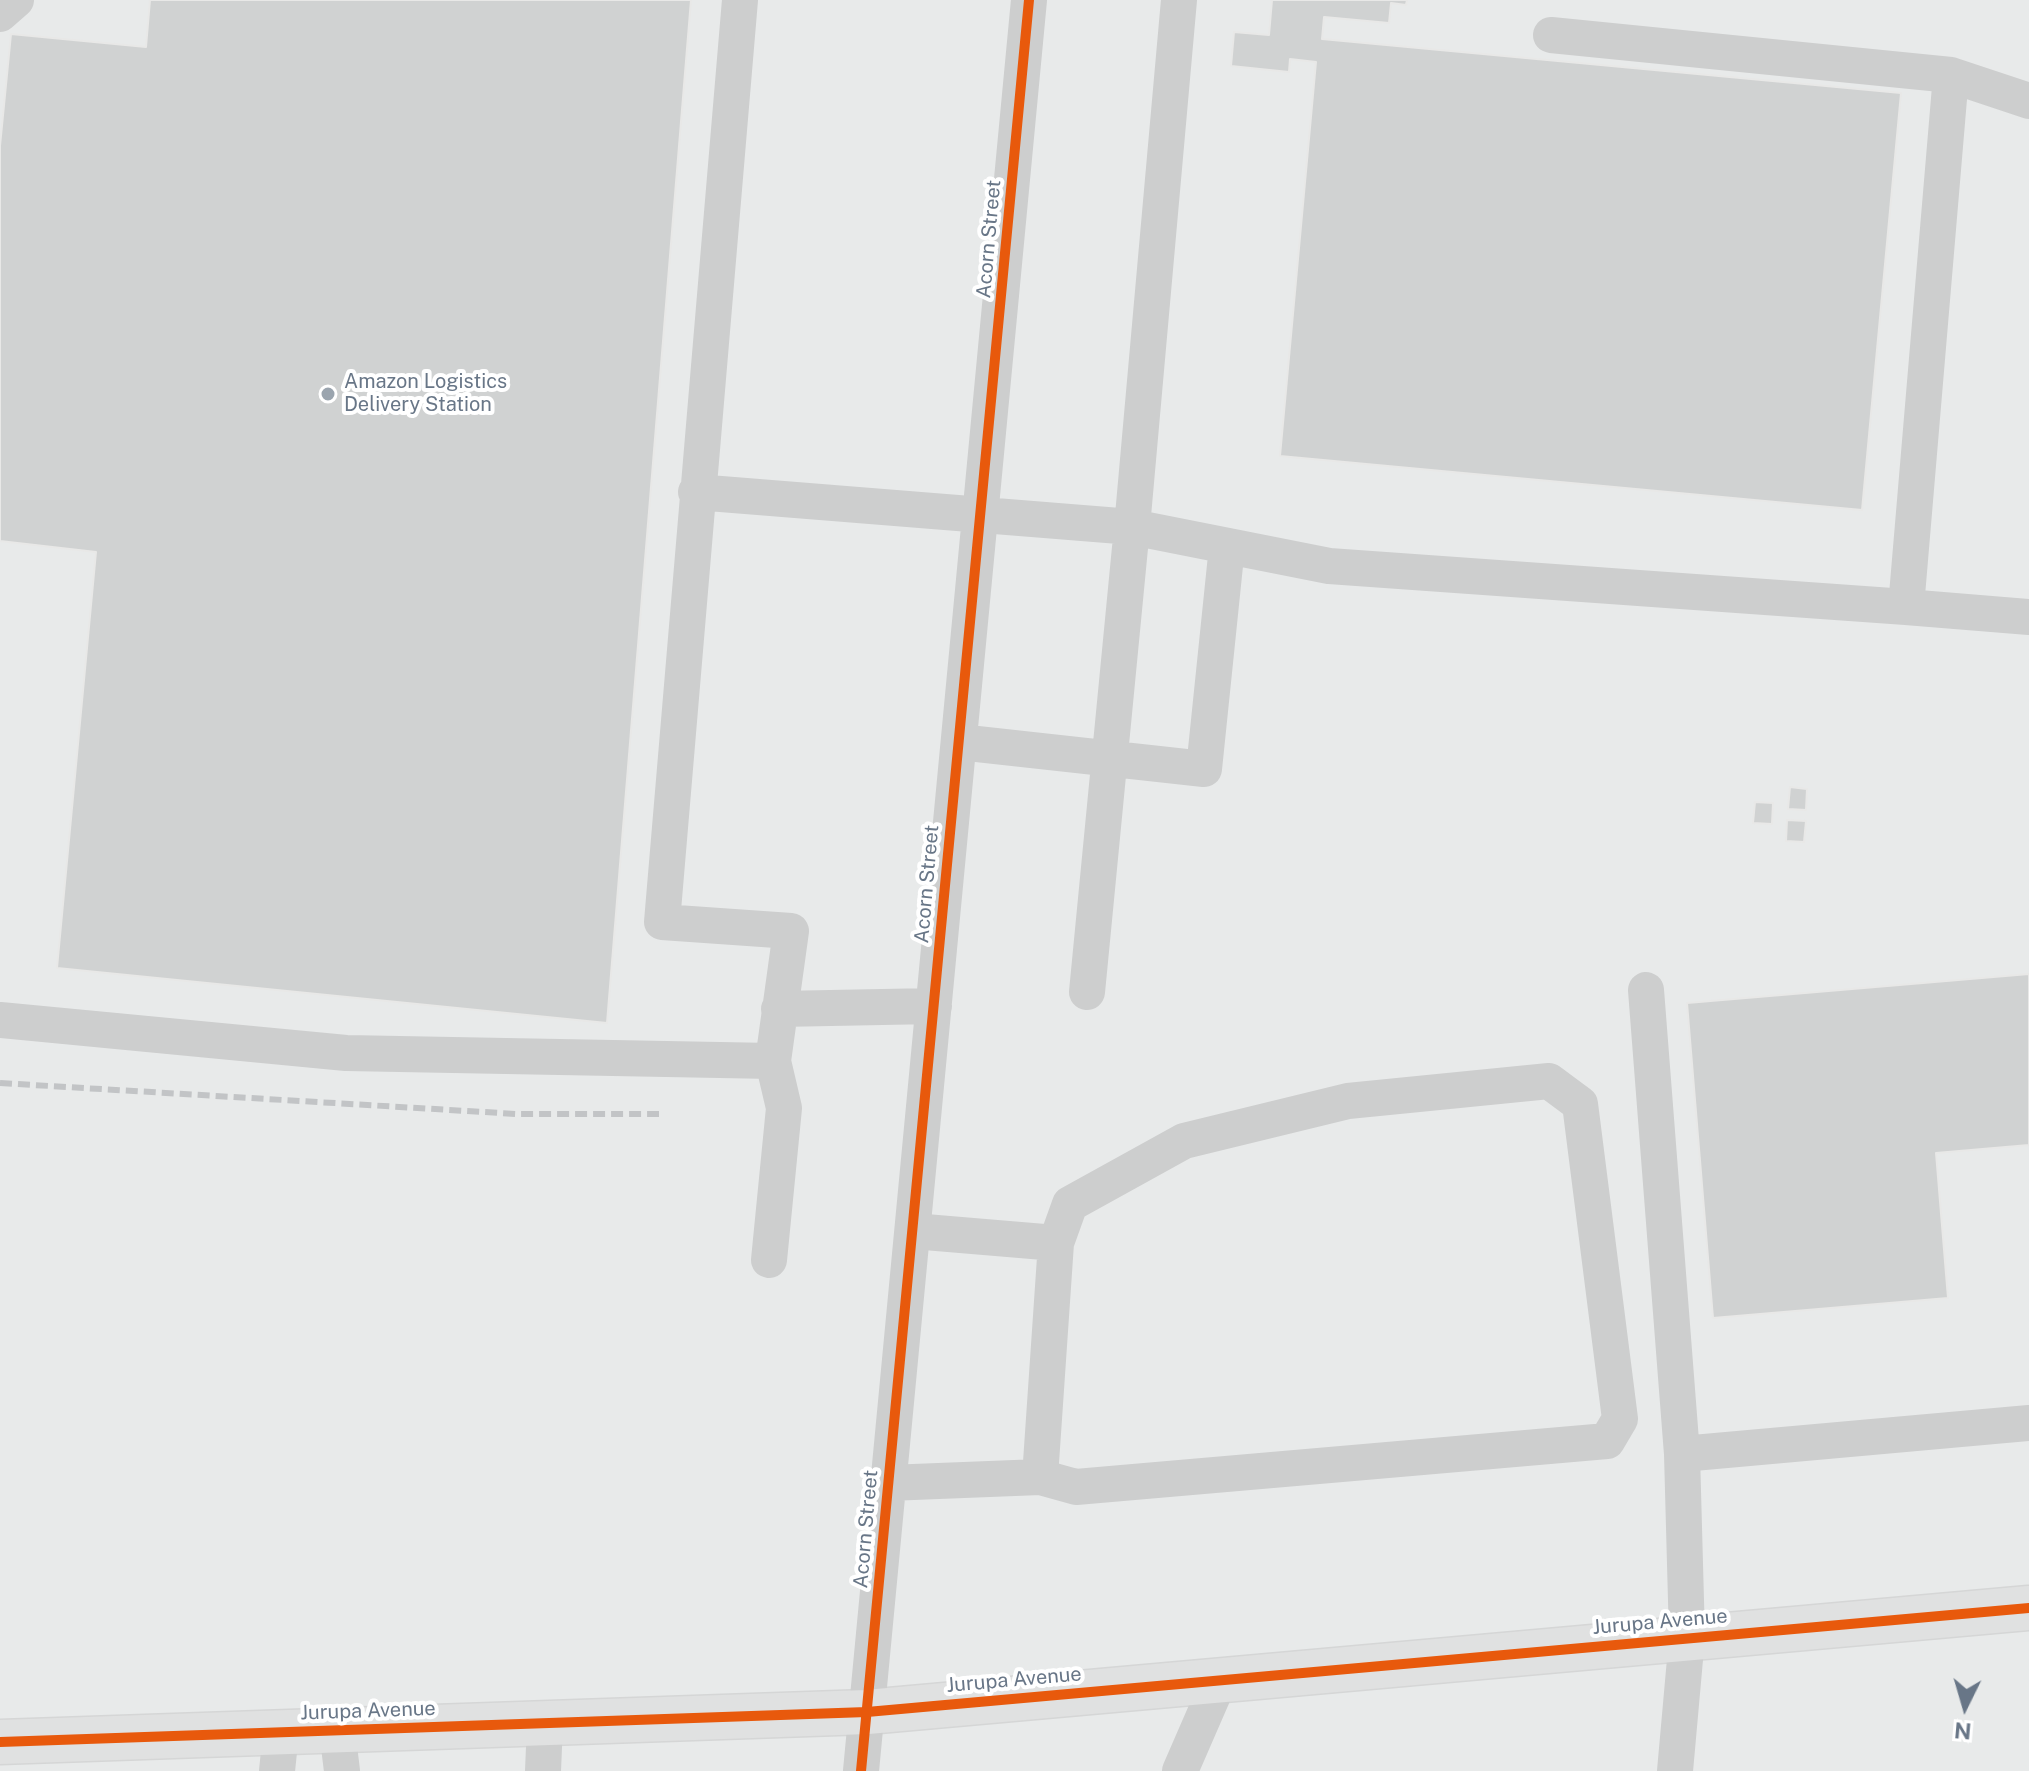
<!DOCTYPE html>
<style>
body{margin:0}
#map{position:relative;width:2029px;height:1771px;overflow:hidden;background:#f8f8f7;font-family:"Public Sans",sans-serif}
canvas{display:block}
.north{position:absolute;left:1925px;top:1667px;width:80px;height:80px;-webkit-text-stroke:6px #fff;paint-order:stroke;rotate:185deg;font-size:22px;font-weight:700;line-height:32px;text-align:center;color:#687687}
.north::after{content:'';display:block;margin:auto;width:28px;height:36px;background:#687687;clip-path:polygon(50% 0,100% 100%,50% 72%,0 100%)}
</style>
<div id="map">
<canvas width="2029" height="1771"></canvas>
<div class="north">N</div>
</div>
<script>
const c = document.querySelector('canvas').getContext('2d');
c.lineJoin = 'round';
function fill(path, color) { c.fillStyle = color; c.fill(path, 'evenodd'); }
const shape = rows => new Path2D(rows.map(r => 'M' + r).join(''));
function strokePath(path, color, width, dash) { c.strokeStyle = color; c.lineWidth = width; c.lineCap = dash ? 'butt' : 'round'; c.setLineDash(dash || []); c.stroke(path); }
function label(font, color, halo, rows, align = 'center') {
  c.font = font + ' "Public Sans",sans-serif'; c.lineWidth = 8; c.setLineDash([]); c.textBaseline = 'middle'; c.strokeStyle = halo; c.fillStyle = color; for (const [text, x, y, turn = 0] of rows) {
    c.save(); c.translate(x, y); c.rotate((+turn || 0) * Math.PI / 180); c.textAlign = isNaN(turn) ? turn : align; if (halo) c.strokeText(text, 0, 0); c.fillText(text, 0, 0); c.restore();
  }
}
const built = shape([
 [0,0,2029,0,2029,1771,0,1771]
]);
const building = shape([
 [150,0,691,0,607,1023,57,968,96,552,0,541,0,146,11,34,146,47,150,0],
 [1272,0,1407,0,1406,5,1391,3,1389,23,1324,17,1322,39,1901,93,1862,510,1280,456,1316,62,1290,59,1289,72,1231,66,1234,32,1269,35,1272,0],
 [1790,787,1807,789,1806,810,1788,809,1790,787],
 [1755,802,1773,803,1772,824,1753,823,1755,802],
 [1787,820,1806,821,1804,842,1786,841,1787,820],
 [2029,974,2029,1145,1936,1153,1948,1298,1713,1318,1687,1003,2029,974]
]);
const minor = shape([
 [0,14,16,0],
 [1951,75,2029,101],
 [696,492,1132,527,1179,0],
 [1906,607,2029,617],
 [959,742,1204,769,1227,546],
 [1646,990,1682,1454],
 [1087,992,1132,527,1329,566,1906,607,1951,75,1551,35],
 [779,1009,934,1006],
 [0,1020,346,1053,773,1061,791,931,662,922,740,0],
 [769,1260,784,1108,773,1061],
 [1040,1477,1076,1487,1607,1441,1620,1419,1580,1104,1549,1081,1348,1101,1184,1141,1070,1204,1056,1243],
 [888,1483,1040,1477,1056,1243,913,1231],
 [337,1730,342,1771],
 [277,1771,281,1732],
 [543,1771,545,1723],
 [861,1771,1029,0],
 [1180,1771,1220,1679],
 [1675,1771,1687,1637,1682,1454,2029,1423]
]);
const major = shape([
 [0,1742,867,1712,2029,1608]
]);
const rail = shape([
 [0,1083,517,1114,659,1114]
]);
const cycleway = shape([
 [0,1742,867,1712,2029,1608],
 [861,1771,1029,0]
]);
const markers = [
 [328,394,8,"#9aa4ae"]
];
const streetNames = [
 ["Acorn Street",989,239,-85],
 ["Acorn Street",927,884,-85],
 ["Acorn Street",866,1529,-85],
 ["Jurupa Avenue",1660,1622,-5],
 ["Jurupa Avenue",1014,1680,-5],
 ["Jurupa Avenue",368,1711,-2]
];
const poiNames = [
 ["Amazon Logistics",344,382],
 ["Delivery Station",344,405]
];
fill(built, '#e8eaea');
fill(building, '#d0d2d2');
strokePath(building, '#e8e8e7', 2);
strokePath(major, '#d5d6d6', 47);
strokePath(minor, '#cdcece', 36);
strokePath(major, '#e0e1e1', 44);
strokePath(rail, '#c2c4c6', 6, [12, 6]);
strokePath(cycleway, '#e8590c', 10);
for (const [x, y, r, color] of markers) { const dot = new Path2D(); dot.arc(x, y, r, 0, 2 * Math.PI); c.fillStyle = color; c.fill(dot); strokePath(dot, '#fff', 3); }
label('20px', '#687687', '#fff', streetNames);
label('20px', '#687687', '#fff', poiNames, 'left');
</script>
